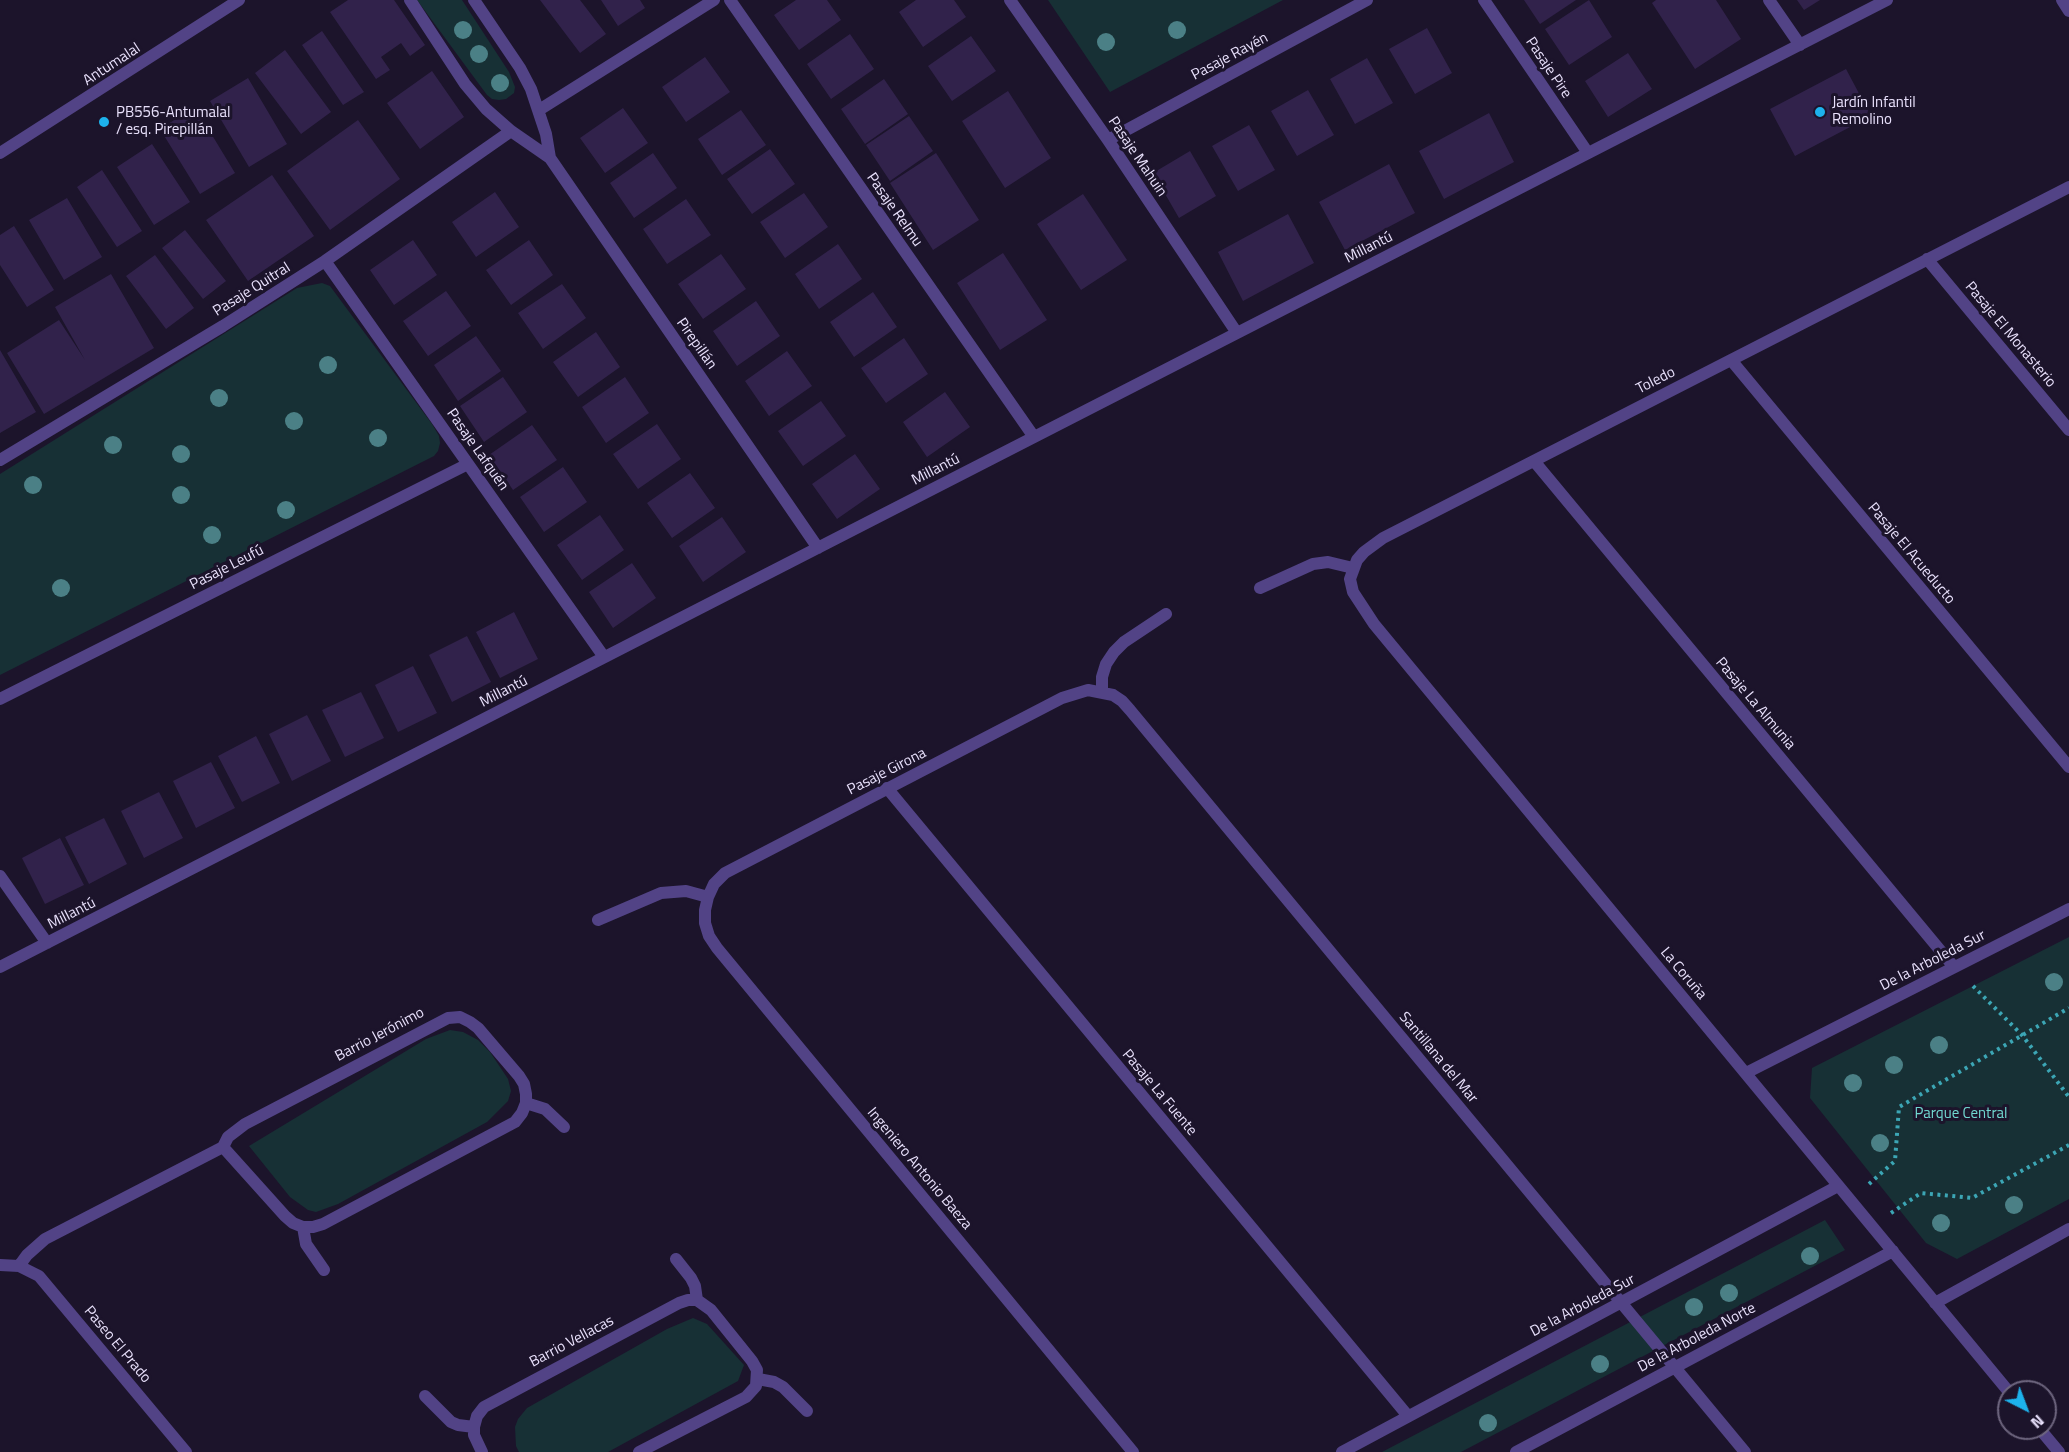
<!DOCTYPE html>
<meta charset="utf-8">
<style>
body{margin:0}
#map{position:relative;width:2069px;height:1452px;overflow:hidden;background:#1c142b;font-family:"Titillium Web",sans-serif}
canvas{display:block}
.north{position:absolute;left:1997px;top:1380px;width:60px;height:60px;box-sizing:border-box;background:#1c142b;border:2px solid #6e667f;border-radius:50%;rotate:138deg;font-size:16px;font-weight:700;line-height:24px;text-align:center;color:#e9e1fc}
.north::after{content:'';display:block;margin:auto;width:21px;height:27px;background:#1db2ec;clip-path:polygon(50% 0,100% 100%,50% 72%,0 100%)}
</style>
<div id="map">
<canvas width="2069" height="1452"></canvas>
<div class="north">N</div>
</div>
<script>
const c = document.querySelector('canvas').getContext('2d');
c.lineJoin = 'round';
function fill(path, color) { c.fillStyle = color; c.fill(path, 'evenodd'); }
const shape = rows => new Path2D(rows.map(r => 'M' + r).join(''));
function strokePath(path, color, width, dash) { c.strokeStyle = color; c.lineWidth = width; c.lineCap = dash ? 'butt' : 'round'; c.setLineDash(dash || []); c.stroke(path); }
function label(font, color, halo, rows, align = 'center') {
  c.font = font + ' "Titillium Web",sans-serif'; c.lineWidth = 6; c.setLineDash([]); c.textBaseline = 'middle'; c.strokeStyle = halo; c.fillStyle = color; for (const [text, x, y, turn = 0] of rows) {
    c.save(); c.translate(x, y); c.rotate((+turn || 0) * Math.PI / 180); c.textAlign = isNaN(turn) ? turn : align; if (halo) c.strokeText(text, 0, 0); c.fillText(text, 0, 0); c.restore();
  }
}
const green = shape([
 [417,0,462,0,509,72,515,87,514,93,506,99,499,100,492,99,487,95],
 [1048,0,1283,0,1110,92],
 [322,283,330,286,432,424,439,436,440,443,438,451,434,456,0,675,0,474,297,288],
 [2069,937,2069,1199,1957,1259,1926,1243,1810,1098,1812,1068],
 [450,1030,463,1032,478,1040,490,1052,508,1079,511,1091,508,1101,487,1122,338,1204,316,1212,308,1210,290,1197,249,1146,426,1039],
 [1825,1220,1845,1250,1461,1452,1382,1452],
 [693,1318,707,1324,744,1365,738,1381,608,1452,519,1452,516,1446,515,1427,518,1419,527,1408,667,1329]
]);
const building = shape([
 [348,0,394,0,425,45,410,56,401,43,381,57,390,70,376,79,330,12],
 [540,0,580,0,606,34,580,53],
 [601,0,640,0,645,8,618,26],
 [796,0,827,0,841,20,799,50,774,15],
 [916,0,954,0,966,17,923,47,899,12],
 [1524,0,1576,0,1540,24],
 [1589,0,1612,37,1569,65,1545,29],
 [1656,0,1716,0,1741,39,1695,69,1652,3],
 [1797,0,1820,0,1804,10],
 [1427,28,1452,73,1415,94,1389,49],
 [322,31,364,92,343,105,302,45],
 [850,34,874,69,831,99,807,64],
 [971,36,996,71,952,101,928,66],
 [285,50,331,112,301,134,255,73],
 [1628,53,1652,89,1608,117,1585,81],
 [705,57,730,92,686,122,662,87],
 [1367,58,1393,103,1355,124,1330,79],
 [1846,69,1871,116,1795,156,1770,109],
 [432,71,464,117,420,149,387,103],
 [248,78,287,144,249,167,210,101],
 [884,79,908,114,865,144,841,109],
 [1308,90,1334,135,1297,156,1271,111],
 [1008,91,1051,158,1005,188,962,121],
 [195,107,235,173,200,194,160,129],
 [623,108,648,143,605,173,580,138],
 [741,110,766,145,722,175,698,139],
 [1489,113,1514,162,1444,199,1419,151],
 [909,116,933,151,890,181,866,145],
 [358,120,400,179,330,230,287,171],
 [1249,125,1275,170,1238,191,1212,146],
 [152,144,190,202,154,225,117,167],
 [770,149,795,184,752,214,727,179],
 [1190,151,1216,196,1179,218,1153,173],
 [653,153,677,188,634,218,610,183],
 [936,153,979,220,933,250,890,183],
 [1389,164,1415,213,1345,250,1319,202],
 [102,170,142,231,117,247,77,187],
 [272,175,314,236,248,281,206,220],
 [495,192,519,227,476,257,452,222],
 [804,193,828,227,785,258,760,222],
 [1083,194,1127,260,1081,290,1037,224],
 [67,198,102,257,64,280,29,220],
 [686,199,711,235,667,264,643,229],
 [1288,214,1314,263,1243,301,1218,252],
 [14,226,54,290,27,307,0,265,0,235],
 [185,230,226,281,203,299,162,248],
 [413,240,437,275,394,305,370,270],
 [529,240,553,275,511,305,486,270],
 [838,244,862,279,819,309,795,274],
 [1003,253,1047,320,1000,350,957,283],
 [721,254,746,289,703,319,678,284],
 [155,255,194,308,166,329,126,276],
 [111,274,154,348,44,414,7,353,59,320,85,360,55,307],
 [562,284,586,318,543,349,518,313],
 [446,291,471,326,428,356,403,321],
 [873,292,897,327,854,357,830,322],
 [756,301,780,336,737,366,713,331],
 [596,332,620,367,578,397,553,362],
 [476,336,501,371,458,401,434,365],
 [904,338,928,374,886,403,861,368],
 [0,350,36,412,0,433],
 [787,351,812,386,769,416,745,381],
 [503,377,527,412,484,442,460,406],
 [625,377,649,413,606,443,582,407],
 [945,392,970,427,927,457,903,422],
 [821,401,846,436,803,466,778,431],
 [657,424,681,459,638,489,613,454],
 [532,425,557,460,513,490,489,455],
 [855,454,880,489,837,519,812,484],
 [563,467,587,502,544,532,520,497],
 [690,473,715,508,672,538,647,503],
 [600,515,624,550,582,580,557,545],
 [722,517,746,552,703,582,679,546],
 [632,563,656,598,613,628,589,592],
 [514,612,538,659,500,678,476,632],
 [467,636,491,682,452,702,429,655],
 [413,666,437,713,398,732,375,685],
 [361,692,384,738,345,757,322,710],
 [307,715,331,761,292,781,269,734],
 [256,736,280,783,242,802,218,756],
 [211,762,235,808,196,828,173,781],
 [159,792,183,838,144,858,121,811],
 [104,818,127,864,89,884,65,837],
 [60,838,84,885,45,904,22,858]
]);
const path = shape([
 [1973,986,2022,1035,2069,1097],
 [1869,1184,1895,1161,1899,1107,2069,1008],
 [1891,1213,1921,1193,1972,1198,2069,1145]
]);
const minor = shape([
 [410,0,465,84,486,109,511,131,550,158,818,548],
 [474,0,520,68,531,89,546,134,550,158],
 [730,0,1034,437],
 [1010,0,1108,140,1237,333],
 [1484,0,1588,153],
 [1769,0,1800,45],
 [2062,0,2069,11],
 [539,110,714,0],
 [1108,140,1367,0],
 [1927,259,2069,430],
 [325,261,604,657],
 [1731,360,2069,767],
 [0,460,223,326,325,261,511,131],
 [1534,461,1954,967],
 [1260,588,1313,564,1328,562,1353,568],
 [1102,691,1102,677,1106,664,1114,652,1124,642,1166,614],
 [0,699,468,464],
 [887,788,1408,1416],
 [0,876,47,943],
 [598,920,661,893,686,891,708,897],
 [0,967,1887,0],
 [1746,1073,2069,909],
 [526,1103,545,1109,564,1127],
 [303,1227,306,1244,324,1270],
 [676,1259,691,1278,695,1286,697,1300],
 [0,1265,19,1266,39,1276,186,1452],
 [19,1266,27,1255,45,1239,223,1147,228,1137,245,1124,448,1018,460,1017,470,1022,478,1028,519,1076,524,1084,526,1094,526,1103,522,1113,515,1122,323,1224,313,1227,303,1227,293,1223,285,1216,223,1147],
 [1935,1303,2069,1229],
 [758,1379,774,1382,783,1387,807,1411],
 [2009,1392,1374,624,1353,592,1350,579,1357,560,1364,552,1383,538,2069,187],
 [425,1396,451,1422,458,1425,474,1427],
 [2039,1428,2059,1452],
 [482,1452,474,1435,474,1427,477,1416,484,1407,679,1303,688,1300,697,1300,711,1310,752,1361,757,1370,756,1386,746,1397,639,1452],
 [1133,1452,717,948,709,936,705,923,705,910,708,897,714,884,725,873,1062,698,1088,690,1113,695,1122,701,1130,710,1745,1452],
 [1342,1452,1838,1186],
 [1516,1452,1893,1251]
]);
const tertiary = shape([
 [0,153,239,0]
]);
const trees = [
 [463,30],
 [1177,30],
 [1106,42],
 [479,54],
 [500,83],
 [328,365],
 [219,398],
 [294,421],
 [378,438],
 [113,445],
 [181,454],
 [33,485],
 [181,495],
 [286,510],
 [212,535],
 [61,588],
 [2054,982],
 [1939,1045],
 [1894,1065],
 [1853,1083],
 [1880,1143],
 [2014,1205],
 [1941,1223],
 [1810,1256],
 [1729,1293],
 [1694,1307],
 [1600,1364],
 [1488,1423]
];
const markers = [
 [1820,112,6,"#1db2ec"],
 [104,122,6,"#1db2ec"]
];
const streetNames = [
 ["Pasaje Rayén",1230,57,-28],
 ["Antumalal",112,65,-33],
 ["Pasaje Pire",1548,68,56],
 ["Pasaje Mahuin",1137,157,56],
 ["Pasaje Relmu",894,210,55],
 ["Millantú",1369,248,-27],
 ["Pasaje Quitral",252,290,-32],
 ["Pasaje El Monasterio",2010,335,50],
 ["Pirepillán",696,344,55],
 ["Toledo",1656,381,-27],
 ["Pasaje Lafquén",477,450,55],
 ["Millantú",936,470,-27],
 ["Pasaje El Acueducto",1911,554,50],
 ["Pasaje Leufú",227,568,-27],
 ["Millantú",504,692,-27],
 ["Pasaje La Almunia",1755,704,50],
 ["Pasaje Girona",887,772,-27],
 ["Millantú",72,914,-27],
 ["De la Arboleda Sur",1933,961,-27],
 ["La Coruña",1683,974,50],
 ["Barrio Jerónimo",380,1035,-28],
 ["Santillana del Mar",1438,1058,50],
 ["Pasaje La Fuente",1159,1093,50],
 ["Ingeniero Antonio Baeza",919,1169,50],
 ["De la Arboleda Sur",1583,1306,-28],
 ["De la Arboleda Norte",1697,1338,-28],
 ["Barrio Vellacas",572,1342,-28],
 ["Paseo El Prado",117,1345,50]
];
const poiNames = [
 ["Jardín Infantil",1832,103],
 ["Remolino",1832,120],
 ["PB556-Antumalal",116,113],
 ["/ esq. Pirepillán",116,130]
];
const parkNames = [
 ["Parque Central",1961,1114]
];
fill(green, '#173035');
fill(building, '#31224b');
strokePath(path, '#3ca6b5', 4, [3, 4.5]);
strokePath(minor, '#524386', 12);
strokePath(tertiary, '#524386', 12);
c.fillStyle = '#4b8086';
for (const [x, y] of trees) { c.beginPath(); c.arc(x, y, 9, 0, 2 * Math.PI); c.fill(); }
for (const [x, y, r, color] of markers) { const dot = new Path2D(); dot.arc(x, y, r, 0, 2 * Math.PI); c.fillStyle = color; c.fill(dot); strokePath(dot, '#1c142b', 2); }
label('15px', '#e9e1fc', '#1c142b', streetNames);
label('15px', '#e9e1fc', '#1c142b', poiNames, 'left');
label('15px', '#71d8d1', '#1c142b', parkNames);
</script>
